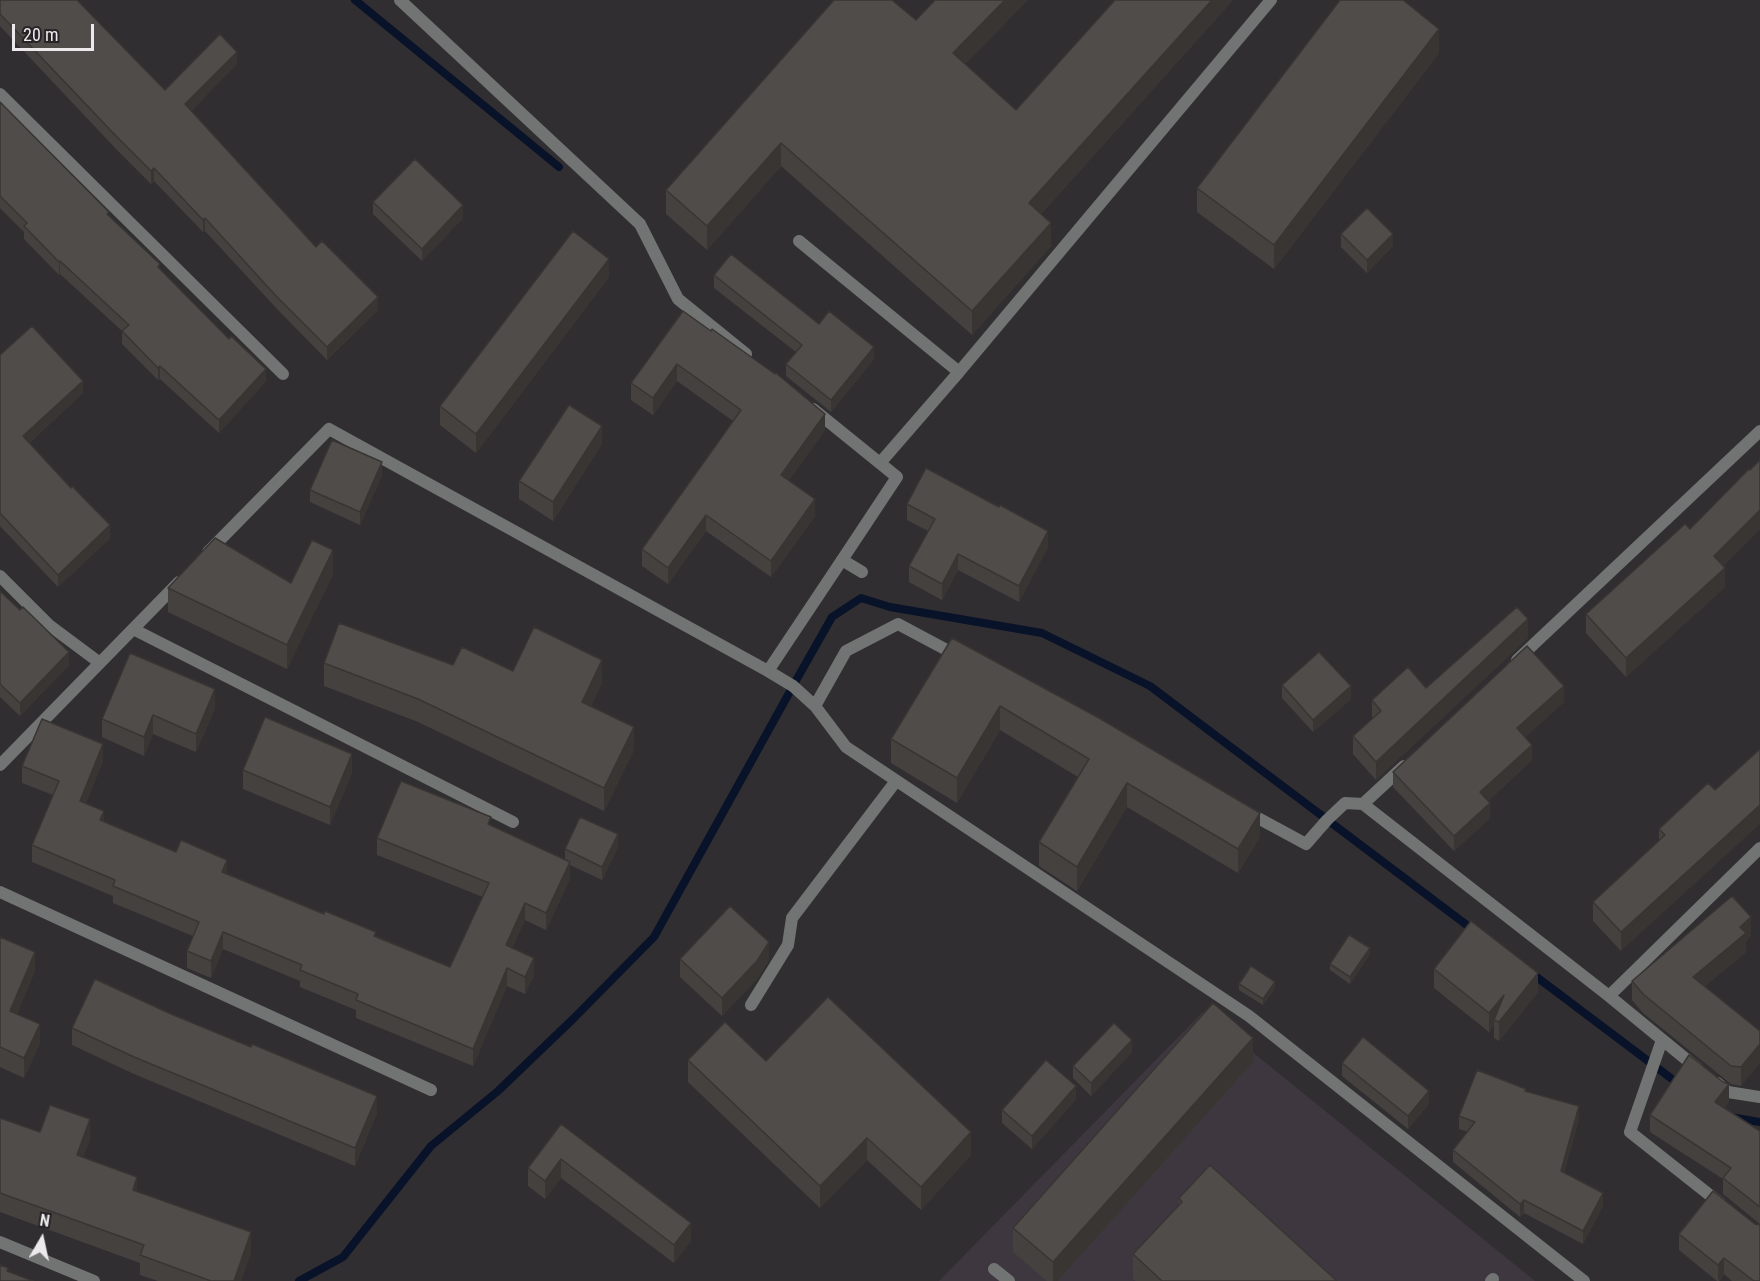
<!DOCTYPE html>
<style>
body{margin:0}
#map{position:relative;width:1760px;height:1281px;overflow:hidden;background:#312e31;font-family:"Roboto Condensed",sans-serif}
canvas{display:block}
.north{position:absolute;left:12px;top:1209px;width:60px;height:60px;-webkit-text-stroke:4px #272427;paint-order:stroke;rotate:9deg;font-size:16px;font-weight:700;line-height:24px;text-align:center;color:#ebe9eb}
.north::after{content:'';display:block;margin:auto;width:21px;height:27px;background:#ebe9eb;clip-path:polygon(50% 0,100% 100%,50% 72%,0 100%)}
.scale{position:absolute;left:12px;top:24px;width:82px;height:27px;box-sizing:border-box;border:3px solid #ebe9eb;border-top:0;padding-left:8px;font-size:18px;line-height:21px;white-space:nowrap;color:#ebe9eb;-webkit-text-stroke:4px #272427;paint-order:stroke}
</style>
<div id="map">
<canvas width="1760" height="1281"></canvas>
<div class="north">N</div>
<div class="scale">20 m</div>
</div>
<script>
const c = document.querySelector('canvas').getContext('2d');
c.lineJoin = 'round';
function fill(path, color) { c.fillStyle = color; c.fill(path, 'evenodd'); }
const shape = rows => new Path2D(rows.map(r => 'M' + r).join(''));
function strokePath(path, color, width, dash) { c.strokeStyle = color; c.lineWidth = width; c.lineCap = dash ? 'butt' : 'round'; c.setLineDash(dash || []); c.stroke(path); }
const built = shape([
 [1203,1012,1535,1281,939,1281]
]);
const stream = shape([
 [355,0,559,167],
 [1530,972,1680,1085],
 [1731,1117,1760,1122],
 [299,1281,343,1257,431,1146,498,1091,573,1019,654,937,798,677,832,617,861,598,890,607,1042,633,1150,686,1476,932]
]);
const lane = shape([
 [400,0,640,224,678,299,746,354],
 [799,241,959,372,1271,0],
 [813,409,897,477,842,560],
 [880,463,959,372],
 [1517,660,1760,431],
 [1363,804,1404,766],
 [751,1005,788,945,792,918,896,781],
 [994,1269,1009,1281],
 [1491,1281,1493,1279]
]);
const street = shape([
 [0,94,283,374],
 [208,552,329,429,768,671,842,560,862,572],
 [0,576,49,625,100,663],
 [133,629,513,822],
 [768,671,793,686,815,706,846,747,1249,1016,1584,1281],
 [815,706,846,651,898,624,958,656],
 [0,765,179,582],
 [1245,811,1306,844,1327,820,1345,803,1363,804,1609,996,1698,1069],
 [0,892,431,1090],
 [1609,996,1760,848],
 [1662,1040,1630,1132,1721,1204],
 [1717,1083,1728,1092,1760,1097],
 [0,1242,94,1281]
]);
const wall = shape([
 [0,0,165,90,237,64,191,111,316,247,378,310,327,360,277,309,205,231,203,232,154,181,151,184,117,150,0,26],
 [935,0,1028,0,965,64,1016,110,1115,0,1233,0,1041,214,1051,246,972,335,781,166,707,250,666,214,666,190,916,20],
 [1439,53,1274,269,1197,212,1197,188],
 [0,102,266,381,219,433,160,379,158,380,122,344,122,331,60,274,59,275,24,239,24,232,0,208],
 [373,202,463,218,422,261,373,214],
 [1341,234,1393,246,1367,273,1341,247],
 [714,275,819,324,874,359,831,412,786,376,786,364,796,352,714,288],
 [609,277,476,453,440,425,440,406],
 [683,311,825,430,789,480,815,516,771,577,706,531,668,584,642,566,642,549,733,421,677,381,653,415,631,400,631,383],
 [0,355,83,393,29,443,110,538,58,587,0,526],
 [602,444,553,521,519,499,519,481],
 [1760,460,1760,529,1723,566,1725,587,1626,677,1586,633,1586,614,1690,529],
 [382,475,360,525,310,502,310,490],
 [907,504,1048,547,1019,602,958,570,942,600,909,582,909,566,928,531,907,520],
 [333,574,287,669,168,612,168,588,291,583],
 [0,591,69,665,20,716,0,697],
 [952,638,1260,837,1238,873,1127,807,1077,891,1039,866,1039,842,1078,777,1000,730,957,803,891,763,891,739],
 [1528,638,1376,780,1353,754,1353,736,1372,719,1372,700,1426,688],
 [324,663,453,665,513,671,602,683,591,706,634,750,604,811,418,722,324,686],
 [1282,685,1351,699,1313,732,1282,698],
 [1564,702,1525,737,1532,760,1488,801,1490,818,1454,851,1393,787,1393,772],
 [215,708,196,752,153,734,144,756,102,737,102,719],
 [103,761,86,803,104,822,450,967,483,897,377,855,377,838,491,826,565,859,565,849,618,847,602,880,570,865,570,879,546,930,525,920,512,948,534,975,525,994,507,986,473,1066,356,1018,356,1010,300,987,300,981,223,949,211,978,187,968,187,951,193,936,113,903,113,896,32,862,32,845,53,795,22,783,22,766],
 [243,770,352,773,330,825,243,789],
 [1715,790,1621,951,1593,921,1593,902,1659,841,1659,829],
 [1751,936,1746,941,1746,952,1705,986,1760,1031,1741,1086,1731,1084,1643,1013,1632,1000,1632,981],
 [0,937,35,971,17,1014,40,1043,24,1078,0,1067],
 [1370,954,1350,984,1330,970,1330,964],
 [680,959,769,960,757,979,722,1016,680,977],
 [1434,969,1538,992,1499,1041,1494,1038,1494,1025,1489,1032,1434,988],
 [1239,984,1275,988,1263,1005,1239,990],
 [72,1028,377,1113,355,1166,134,1074,72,1045],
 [1132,1052,1091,1096,1073,1078,1073,1066],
 [688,1060,766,1061,971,1155,921,1210,867,1160,820,1208,688,1082],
 [1253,1062,1058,1281,1047,1281,1013,1252,1013,1228],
 [1342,1063,1429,1104,1408,1129,1342,1076],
 [1526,1092,1579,1119,1564,1173,1603,1206,1583,1244,1524,1213,1520,1217,1453,1162,1453,1150,1468,1132,1459,1129,1459,1116],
 [1076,1099,1032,1149,1002,1123,1002,1110],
 [1729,1101,1724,1108,1760,1131,1760,1224,1723,1194,1723,1179,1650,1132,1650,1115],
 [0,1118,40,1132,90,1139,83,1157,137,1192,251,1252,241,1281,158,1281,140,1275,140,1263,0,1212],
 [561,1124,691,1241,674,1263,561,1178,545,1199,528,1186,528,1168],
 [1179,1198,1337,1281,1136,1281,1133,1279,1133,1254,1179,1205],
 [1755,1224,1760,1281,1732,1281,1724,1274,1719,1281,1717,1281,1679,1250,1679,1234]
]);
const shadedWall = shape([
 [1005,0,1028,0,953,77,953,53],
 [1212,0,1233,0,1029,227,1029,203],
 [1439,29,1439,53,1274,269,1274,245],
 [237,52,237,64,185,117,185,104],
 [781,143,781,166,707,250,707,226],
 [154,168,154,181,151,184,151,171],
 [463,205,463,218,422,261,422,249],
 [205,218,205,231,203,232,203,220],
 [1051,223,1051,246,972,335,972,311],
 [1393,234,1393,246,1367,273,1367,260],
 [609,259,609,277,476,453,476,434],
 [60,261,60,274,59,275,59,262],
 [378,297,378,310,327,360,327,347],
 [874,347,874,359,831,412,831,400],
 [677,364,677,381,653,415,653,398],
 [160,366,160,379,158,380,158,368],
 [266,369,266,381,219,433,219,420],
 [83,381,83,393,23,448,23,436],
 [825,414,825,430,781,492,781,475],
 [602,426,602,444,553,521,553,502],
 [382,462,382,475,360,525,360,512],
 [815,499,815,516,771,577,771,561],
 [1760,510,1760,529,1714,575,1714,556],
 [706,515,706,531,668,584,668,568],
 [110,525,110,538,58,587,58,575],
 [1048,531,1048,547,1019,602,1019,586],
 [333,550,333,574,287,669,287,645],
 [958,554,958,570,942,600,942,584],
 [1725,568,1725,587,1626,677,1626,658],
 [1528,619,1528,638,1376,780,1376,762],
 [69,652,69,665,20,716,20,703],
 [602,660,602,683,582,725,582,702],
 [1351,686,1351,699,1313,732,1313,720],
 [1564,686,1564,702,1517,744,1517,728],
 [215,689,215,708,196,752,196,734],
 [1000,706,1000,730,957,803,957,778],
 [153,715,153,734,144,756,144,737],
 [634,727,634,750,604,811,604,788],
 [103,744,103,761,80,818,80,801],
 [1532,745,1532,760,1480,808,1480,792],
 [352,754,352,773,330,825,330,807],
 [1127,783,1127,807,1077,891,1077,867],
 [1490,803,1490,818,1454,851,1454,836],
 [1760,805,1760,824,1621,951,1621,932],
 [104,811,104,828,100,820],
 [1260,813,1260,837,1238,873,1238,849],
 [618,834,618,847,602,880,602,867],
 [227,860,227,877,222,872],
 [570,862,570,879,546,930,546,913],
 [525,903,525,920,506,962,506,945],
 [1751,917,1751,936,1746,941,1746,952,1693,996,1693,977,1740,927],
 [223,932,223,949,211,978,211,961],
 [769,942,769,960,757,979,722,1016,722,998],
 [1370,948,1370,954,1350,984,1350,977],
 [35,952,35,971,10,1030,10,1011],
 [534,958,534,975,525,994,525,977],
 [507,968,507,986,473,1066,473,1049],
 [1538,973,1538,992,1499,1041,1499,1022],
 [1275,982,1275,988,1263,1005,1263,999],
 [1504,995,1494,1020,1494,1025,1489,1032,1489,1013],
 [40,1024,40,1043,24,1078,24,1058],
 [1253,1038,1253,1062,1058,1281,1053,1281,1053,1262],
 [1132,1040,1132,1052,1091,1096,1091,1083],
 [1760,1044,1760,1063,1741,1086,1741,1067],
 [1729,1084,1729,1101,1715,1118,1715,1102],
 [1076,1086,1076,1099,1032,1149,1032,1136],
 [1429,1091,1429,1104,1408,1129,1408,1116],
 [377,1096,377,1113,355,1166,355,1148],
 [1579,1106,1579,1119,1561,1184,1561,1171],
 [90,1119,90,1139,77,1174,77,1155],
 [971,1132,971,1155,921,1210,921,1187],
 [867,1138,867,1160,820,1208,820,1186],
 [561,1159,561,1178,545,1199,545,1181],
 [137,1177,137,1196,133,1190],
 [1603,1193,1603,1206,1583,1244,1583,1231],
 [1524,1200,1524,1213,1520,1217,1520,1204],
 [691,1223,691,1241,674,1263,674,1245],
 [251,1232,251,1252,241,1281,234,1281],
 [1724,1258,1724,1274,1718,1281,1718,1265]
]);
const building = shape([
 [0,0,77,0,165,90,220,34,237,52,185,104,316,247,322,241,378,297,327,347,277,297,205,218,203,220,154,168,151,171,117,137,0,14,0,0],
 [834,0,892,0,916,20,935,0,1005,0,953,53,1016,110,1115,0,1212,0,1029,203,1051,223,972,311,781,143,707,226,666,190,834,0],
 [1340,0,1403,0,1439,29,1274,245,1197,188,1340,0],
 [0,102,109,212,107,214,160,264,158,267,229,339,231,336,266,369,219,420,160,366,158,368,122,331,129,325,60,261,59,262,24,226,27,223,0,196,0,102],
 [415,159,463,205,422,249,373,202,415,159],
 [1367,208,1393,234,1367,260,1341,234,1367,208],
 [573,231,609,259,476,434,440,406,573,231],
 [731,254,819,324,829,311,874,347,831,400,786,364,802,345,714,275,731,254],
 [683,311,711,331,712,329,775,374,776,373,825,414,781,475,815,499,771,561,706,515,668,568,642,549,741,410,677,364,653,398,631,383,683,311],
 [32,326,83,381,23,436,71,488,72,486,110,525,58,575,0,513,0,355,32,326],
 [569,405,602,426,553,502,519,481,569,405],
 [332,440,382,462,360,512,310,490,332,440],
 [1760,460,1760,510,1714,556,1725,568,1626,658,1586,614,1685,524,1690,529,1749,469,1750,470,1760,460],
 [926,468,999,507,1000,505,1048,531,1019,586,958,554,942,584,909,566,935,519,907,504,926,468],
 [215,538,291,583,312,540,333,550,287,645,168,588,215,538],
 [0,591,20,610,23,607,69,652,20,703,0,684,0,591],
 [1517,607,1528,619,1376,762,1353,736,1381,711,1372,700,1408,667,1426,688,1517,607],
 [339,623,453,665,462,647,513,671,534,627,602,660,582,702,634,727,604,788,418,699,324,663,339,623],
 [952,638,1099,718,1260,813,1238,849,1127,783,1077,867,1039,842,1089,759,1000,706,957,778,891,739,952,638],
 [1527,646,1564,686,1517,728,1532,745,1480,792,1490,803,1454,836,1393,772,1527,646],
 [1319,652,1351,686,1313,720,1282,685,1319,652],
 [130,653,215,689,196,734,153,715,144,737,102,719,130,653],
 [265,717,352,754,330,807,243,770,265,717],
 [42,719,103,744,80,801,104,811,100,820,176,852,181,840,227,860,222,872,324,914,325,911,376,932,374,936,450,967,489,883,377,838,401,781,491,817,488,824,570,862,546,913,525,903,506,945,534,958,525,977,507,968,473,1049,356,1000,358,994,300,970,302,965,223,932,211,961,187,951,199,922,113,886,115,880,32,845,59,781,22,766,42,719],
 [1760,749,1760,805,1621,932,1593,902,1665,835,1659,829,1708,783,1715,790,1760,749],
 [580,817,618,834,602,867,565,849,580,817],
 [1732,896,1751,917,1740,927,1746,933,1693,977,1760,1031,1760,1044,1741,1067,1731,1066,1643,994,1632,981,1732,896],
 [730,906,769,942,757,961,722,998,680,959,730,906],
 [1471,921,1538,973,1499,1022,1494,1020,1504,995,1489,1013,1434,969,1471,921],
 [1349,935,1370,948,1350,977,1330,964,1349,935],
 [0,937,35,952,10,1011,40,1024,24,1058,0,1047,0,937],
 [1251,966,1275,982,1263,999,1239,984,1251,966],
 [95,979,171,1014,251,1047,252,1044,377,1096,355,1148,134,1057,72,1028,95,979],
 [828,997,971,1132,921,1187,867,1138,820,1186,688,1060,725,1022,766,1061,828,997],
 [1213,1003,1253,1038,1053,1262,1013,1228,1213,1003],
 [1114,1023,1132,1040,1091,1083,1073,1066,1114,1023],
 [1363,1037,1429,1091,1408,1116,1342,1063,1363,1037],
 [1689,1055,1723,1082,1729,1084,1715,1102,1760,1131,1760,1207,1723,1178,1731,1168,1650,1115,1689,1055],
 [1046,1060,1076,1086,1032,1136,1002,1110,1046,1060],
 [1477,1070,1526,1089,1525,1091,1579,1106,1561,1171,1603,1193,1583,1231,1524,1200,1520,1204,1453,1150,1475,1122,1459,1116,1477,1070],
 [50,1105,90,1119,77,1155,137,1177,133,1190,251,1232,234,1281,211,1281,140,1255,144,1245,0,1193,0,1118,40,1132,50,1105],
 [561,1124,691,1223,674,1245,561,1159,545,1181,528,1168,561,1124],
 [1210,1165,1337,1281,1162,1281,1133,1254,1182,1202,1179,1198,1210,1165],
 [1713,1191,1755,1224,1760,1225,1760,1281,1754,1281,1724,1258,1718,1265,1679,1234,1713,1191],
 [0,1265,8,1268,7,1271,33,1281,0,1281,0,1265]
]);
fill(built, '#3e373f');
strokePath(stream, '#081229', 8);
strokePath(lane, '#727474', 12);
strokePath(street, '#727474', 12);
fill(wall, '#45413f');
fill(shadedWall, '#383533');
fill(building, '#504c49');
strokePath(building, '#383533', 1.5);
</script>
